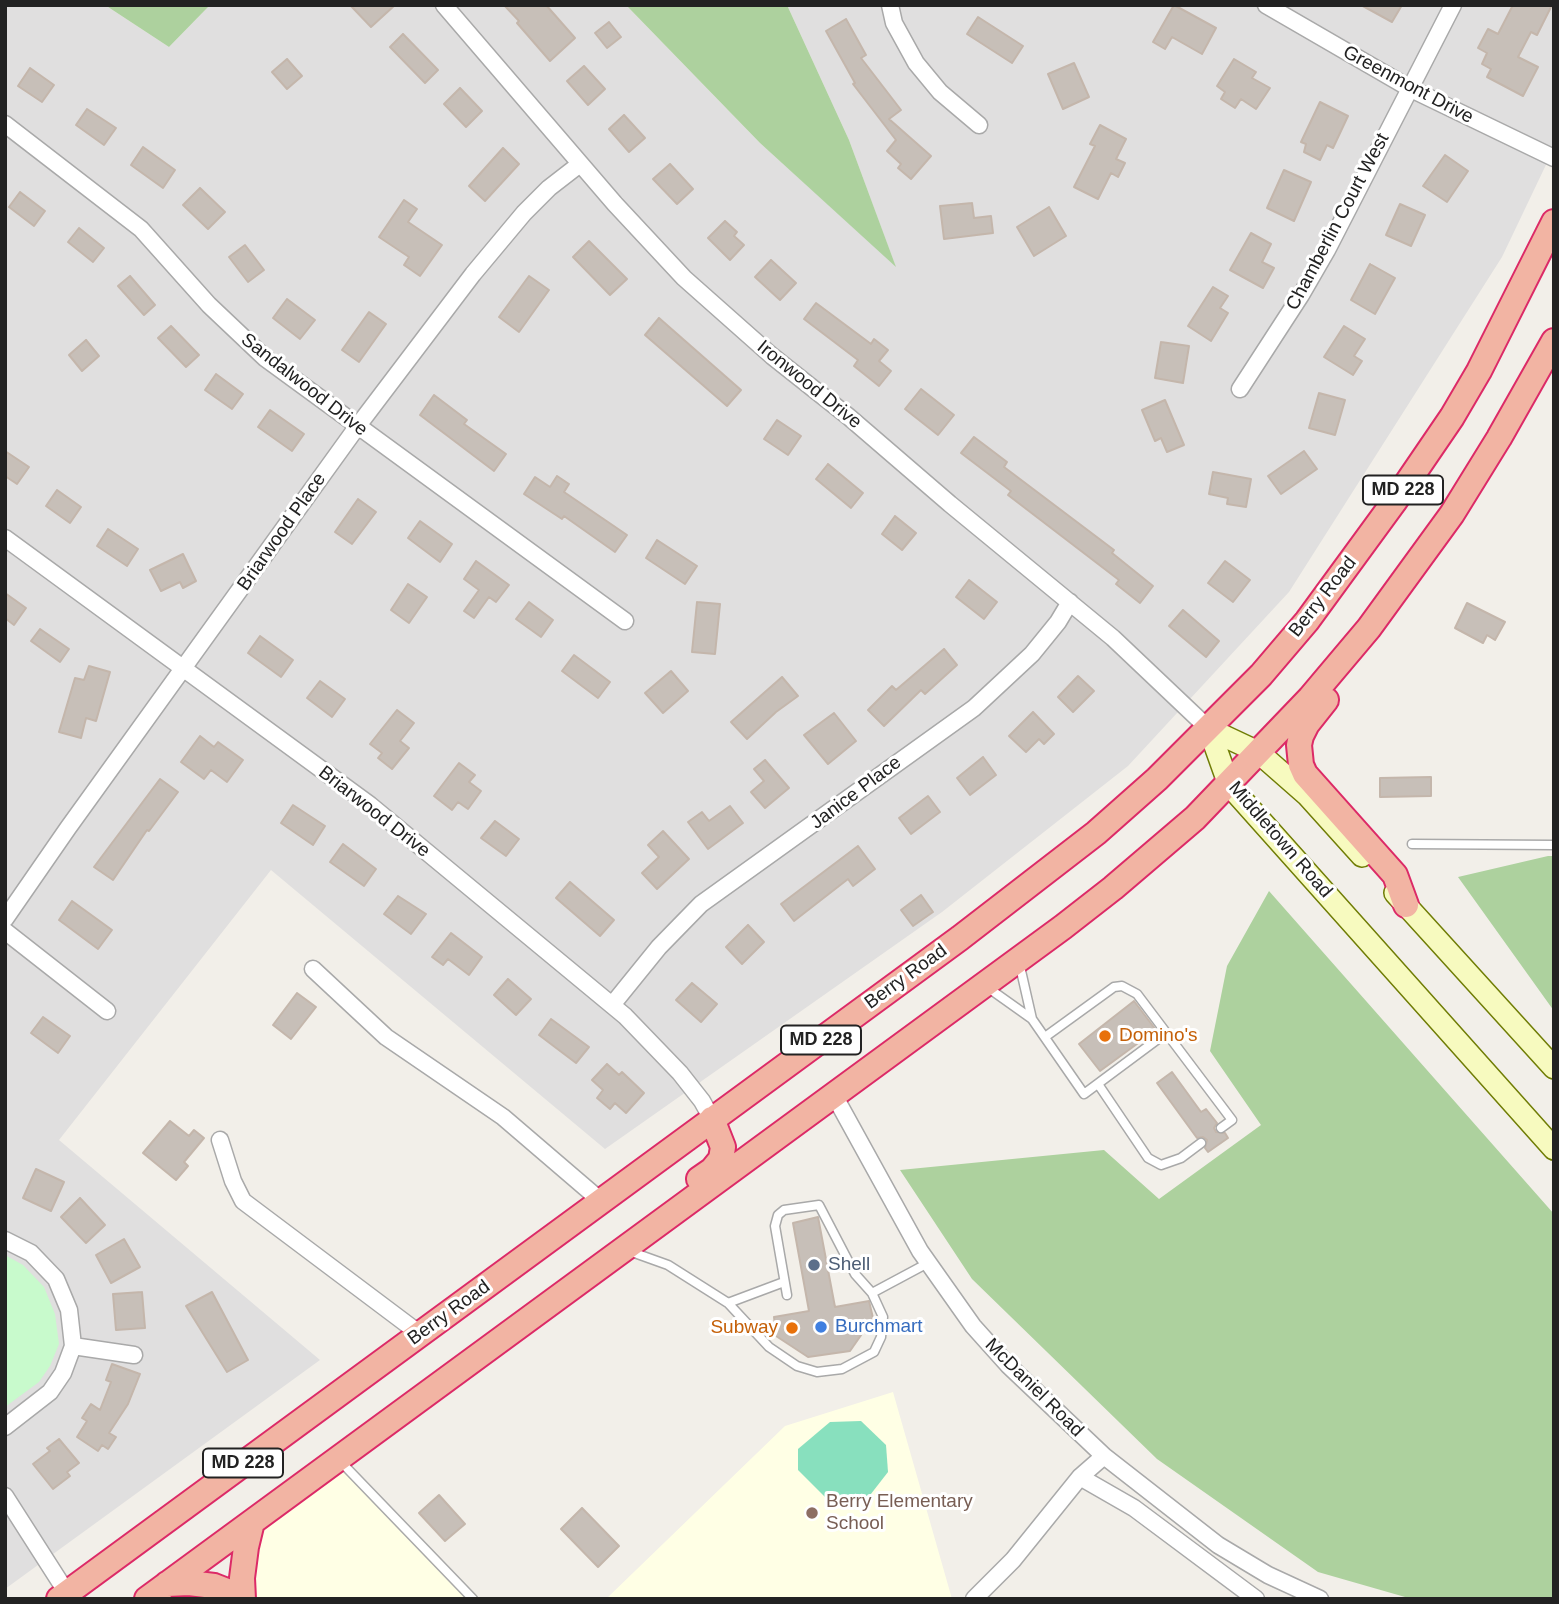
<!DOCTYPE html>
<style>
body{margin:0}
#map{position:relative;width:1559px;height:1604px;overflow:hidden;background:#f2efe9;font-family:Arial,sans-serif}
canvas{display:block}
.frame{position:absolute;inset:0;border:7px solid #222;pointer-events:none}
</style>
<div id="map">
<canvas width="1559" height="1604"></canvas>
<div class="frame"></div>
</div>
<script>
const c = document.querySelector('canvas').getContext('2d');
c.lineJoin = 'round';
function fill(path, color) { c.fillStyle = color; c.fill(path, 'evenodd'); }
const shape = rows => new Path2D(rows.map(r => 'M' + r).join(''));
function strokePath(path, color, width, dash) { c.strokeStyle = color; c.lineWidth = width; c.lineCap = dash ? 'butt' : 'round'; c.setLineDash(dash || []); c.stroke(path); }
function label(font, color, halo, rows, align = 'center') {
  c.font = font + ' Arial,sans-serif'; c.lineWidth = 6; c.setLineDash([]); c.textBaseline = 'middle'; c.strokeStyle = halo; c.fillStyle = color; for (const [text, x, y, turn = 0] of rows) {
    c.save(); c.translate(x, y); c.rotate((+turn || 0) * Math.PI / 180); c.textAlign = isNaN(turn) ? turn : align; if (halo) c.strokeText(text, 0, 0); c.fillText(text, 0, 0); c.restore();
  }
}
const residential = shape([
 [5,5,105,5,169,47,210,5,626,5,760,143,895,265,849,140,787,5,1554,5,1554,148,1502,257,1289,592,1128,766,942,912,605,1149,271,870,59,1140,320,1360,5,1589]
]);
const education = shape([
 [893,1392,952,1599,606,1599,785,1426],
 [339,1460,473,1599,243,1599,252,1522]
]);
const forest = shape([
 [105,5,210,5,169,47],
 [626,5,787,5,849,140,896,267,760,143],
 [1548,856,1554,856,1554,1011,1458,877],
 [1269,891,1554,1214,1554,1599,1412,1599,1318,1572,1157,1459,972,1279,900,1170,1104,1150,1159,1199,1261,1125,1210,1051,1227,966]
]);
const park = shape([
 [5,1255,23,1265,44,1287,55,1314,59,1344,50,1366,39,1382,5,1407]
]);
const pitch = shape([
 [861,1421,886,1445,888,1472,867,1499,834,1506,798,1470,798,1449,830,1422]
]);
const building = shape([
 [350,5,395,5,371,27,350,5],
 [504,5,546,5,575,38,550,61,517,23,519,21,504,5],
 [1174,5,1216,28,1202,54,1172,37,1165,49,1153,42,1174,5],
 [1361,5,1402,5,1392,22,1361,5],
 [1513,5,1552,5,1537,35,1531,32,1518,57,1538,67,1523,96,1487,77,1491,69,1482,64,1487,53,1478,48,1488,29,1498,34,1513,5],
 [978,17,1023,46,1012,63,967,34,978,17],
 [846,19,866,55,861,58,901,110,889,119,931,156,911,179,898,168,901,164,887,151,896,140,853,84,855,83,826,31,846,19],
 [609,22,621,37,607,48,595,33,609,22],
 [403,34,438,70,425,83,390,47,403,34],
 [287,59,302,76,287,89,272,72,287,59],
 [1234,59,1256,72,1252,78,1270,88,1256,109,1241,99,1235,108,1221,99,1225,92,1217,86,1234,59],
 [1074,63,1089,97,1063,109,1048,74,1074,63],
 [584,66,605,89,588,105,567,81,584,66],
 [30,68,54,85,42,102,18,86,30,68],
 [460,88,482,111,466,127,444,104,460,88],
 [1320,102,1348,116,1333,148,1327,145,1320,160,1304,152,1306,144,1301,142,1320,102],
 [87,109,116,128,104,145,76,125,87,109],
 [624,115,645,138,629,152,609,129,624,115],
 [1100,125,1126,139,1116,159,1125,163,1118,177,1111,173,1098,199,1074,187,1095,146,1090,144,1100,125],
 [143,147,175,170,163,188,131,165,143,147],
 [503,148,519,164,485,201,469,186,503,148],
 [1445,155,1468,171,1447,202,1423,186,1445,155],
 [670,164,693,189,677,204,653,179,670,164],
 [1284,170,1311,182,1294,221,1267,208,1284,170],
 [200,188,225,212,208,229,183,205,200,188],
 [20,192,45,211,34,226,9,207,20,192],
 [404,200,417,209,408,222,442,245,420,276,404,265,409,257,379,237,404,200],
 [972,203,974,218,991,216,993,233,944,239,940,206,972,203],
 [1400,204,1425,215,1411,246,1386,235,1400,204],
 [1049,207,1066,236,1034,256,1017,227,1049,207],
 [725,221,737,232,734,236,744,245,730,260,708,238,725,221],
 [79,228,104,248,93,262,68,242,79,228],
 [1251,233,1271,244,1262,262,1274,268,1263,288,1230,270,1251,233],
 [589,241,627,279,610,295,573,257,589,241],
 [245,245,264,270,248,282,229,257,245,245],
 [771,260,796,283,780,300,755,277,771,260],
 [1370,264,1395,278,1375,314,1351,300,1370,264],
 [130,276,155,305,144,315,118,286,130,276],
 [529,276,549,290,519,332,499,317,529,276],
 [1213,287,1228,296,1220,308,1228,313,1211,341,1188,326,1213,287],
 [287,299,315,320,300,339,273,318,287,299],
 [816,303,871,344,874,339,888,350,879,361,891,371,879,386,854,366,858,360,804,319,816,303],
 [369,312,386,324,359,362,342,350,369,312],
 [659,318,741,390,727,406,645,335,659,318],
 [171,326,199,355,186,367,158,338,171,326],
 [1344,326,1365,339,1354,356,1362,361,1353,375,1324,357,1344,326],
 [86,340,99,356,82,371,69,355,86,340],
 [1161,342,1189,346,1183,383,1155,378,1161,342],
 [216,374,243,394,232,409,205,390,216,374],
 [921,389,954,415,938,435,905,409,921,389],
 [1319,393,1345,400,1335,435,1309,428,1319,393],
 [434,395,467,420,464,424,506,454,494,471,420,415,434,395],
 [1165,400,1184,445,1167,452,1161,438,1155,441,1142,410,1165,400],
 [270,410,304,434,292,451,258,427,270,410],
 [777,420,801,436,788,455,764,439,777,420],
 [974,437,1007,462,1004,467,1114,550,1112,553,1153,586,1140,603,1116,584,1119,580,1008,495,1011,491,961,453,974,437],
 [5,451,29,467,17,484,5,476,5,451],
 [1304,451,1317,469,1281,494,1268,476,1304,451],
 [828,464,863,493,851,508,816,479,828,464],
 [1213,472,1251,479,1246,507,1227,504,1228,498,1209,494,1213,472],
 [557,476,569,484,564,492,627,535,615,552,564,516,562,519,524,494,535,477,550,487,557,476],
 [57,490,81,507,70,523,46,506,57,490],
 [358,499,376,512,352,544,335,532,358,499],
 [895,516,916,533,902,550,882,534,895,516],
 [420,521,452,544,440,562,408,538,420,521],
 [108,529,138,549,127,566,97,546,108,529],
 [657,540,697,566,685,584,646,558,657,540],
 [183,554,196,581,183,588,180,582,161,591,150,570,183,554],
 [476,561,509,585,496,602,489,597,474,618,464,611,479,590,464,579,476,561],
 [1225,561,1250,580,1233,602,1208,583,1225,561],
 [969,580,997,602,984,619,956,597,969,580],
 [408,584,427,597,409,623,391,610,408,584],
 [5,593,26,608,14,625,5,618,5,593],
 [529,602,553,620,541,637,516,619,529,602],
 [697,602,720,604,715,654,692,652,697,602],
 [1467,603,1505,622,1495,640,1487,635,1483,643,1455,628,1467,603],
 [1183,610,1219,641,1206,657,1169,626,1183,610],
 [40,629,69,649,60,662,31,641,40,629],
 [260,636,293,660,281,677,248,653,260,636],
 [944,649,957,665,925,694,921,690,884,726,868,710,892,686,896,690,944,649],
 [574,655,610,682,598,698,562,671,574,655],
 [89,666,110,672,96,721,86,718,81,738,59,732,75,678,84,680,89,666],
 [671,671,688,691,663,713,645,693,671,671],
 [1078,676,1094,691,1073,712,1058,697,1078,676],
 [782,677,798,696,776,712,747,739,731,722,782,677],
 [320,681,345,699,332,717,307,698,320,681],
 [397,710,414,723,400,741,409,748,392,769,378,758,382,753,370,744,397,710],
 [1033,712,1054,734,1044,744,1039,739,1026,752,1009,736,1033,712],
 [834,713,856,741,828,764,804,735,834,713],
 [200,736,214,747,218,742,243,760,227,782,211,770,204,779,181,762,200,736],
 [983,757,996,775,970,795,957,778,983,757],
 [765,760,789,788,765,808,751,792,764,781,754,769,765,760],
 [459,763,475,775,469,782,481,791,468,809,458,802,452,810,434,796,459,763],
 [1431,777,1431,796,1380,797,1380,778,1431,777],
 [160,779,178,792,149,831,147,830,113,880,94,867,160,779],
 [928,796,940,812,911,834,899,818,928,796],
 [293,805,325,826,313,845,281,823,293,805],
 [730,806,743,823,708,849,688,822,702,812,709,821,730,806],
 [495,821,519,839,506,856,481,838,495,821],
 [663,831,689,859,657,889,642,873,659,857,648,845,663,831],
 [343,844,376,869,364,886,330,862,343,844],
 [858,846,875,869,853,886,848,879,794,921,781,904,858,846],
 [570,882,614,920,600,936,556,898,570,882],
 [921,895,933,912,913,926,901,910,921,895],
 [398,896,426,914,411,934,384,914,398,896],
 [72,901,112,930,98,949,59,920,72,901],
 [748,925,764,942,742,964,726,947,748,925],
 [451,933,482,957,469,975,448,959,443,965,432,957,451,933],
 [508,979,531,999,516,1015,494,995,508,979],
 [692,983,717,1004,701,1022,676,1000,692,983],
 [297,993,316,1007,291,1039,273,1025,297,993],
 [1134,1001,1156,1030,1100,1071,1079,1044,1134,1001],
 [43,1017,70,1036,58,1053,31,1033,43,1017],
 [551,1019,589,1047,576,1063,539,1035,551,1019],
 [607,1064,619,1075,622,1072,644,1093,626,1113,615,1103,610,1109,597,1098,603,1090,592,1080,607,1064],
 [1172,1072,1201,1112,1206,1109,1217,1123,1214,1128,1216,1132,1225,1133,1228,1138,1208,1152,1205,1148,1207,1140,1203,1137,1197,1138,1157,1083,1172,1072],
 [170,1121,189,1136,194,1130,204,1138,184,1162,188,1166,176,1180,143,1153,170,1121],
 [36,1169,64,1182,51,1211,23,1198,36,1169],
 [80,1198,105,1225,86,1243,61,1217,80,1198],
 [818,1217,835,1307,869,1301,873,1318,850,1351,808,1357,776,1336,774,1317,809,1311,793,1223,818,1217],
 [124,1239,140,1267,111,1283,96,1255,124,1239],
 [142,1292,145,1328,116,1330,113,1294,142,1292],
 [212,1292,248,1360,227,1372,186,1306,212,1292],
 [112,1364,140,1374,128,1404,109,1433,116,1437,108,1449,102,1445,98,1451,77,1437,87,1421,82,1418,91,1404,100,1410,111,1382,106,1380,112,1364],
 [59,1439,79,1463,67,1472,70,1476,53,1489,33,1464,50,1451,47,1448,59,1439],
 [439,1495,465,1524,445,1541,419,1513,439,1495],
 [582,1508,619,1546,598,1567,561,1529,582,1508]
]);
const service = shape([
 [1412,844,1554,845],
 [987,987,1032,1019,1019,962],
 [1032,1019,1084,1094,1166,1033],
 [1045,1037,1114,987,1122,986,1137,994,1232,1120,1221,1128],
 [1098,1084,1148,1158,1161,1165,1181,1158,1201,1143],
 [629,1251,668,1265,728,1303,784,1282],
 [787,1295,775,1226,778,1215,784,1210,819,1205,855,1274,872,1293,928,1263],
 [728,1303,769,1347,797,1366,817,1372,842,1369,874,1352,881,1337,883,1317,872,1293],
 [341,1462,473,1599]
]);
const minor = shape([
 [444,5,615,204,684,278,772,356,849,417,950,504,1113,638,1209,729],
 [890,5,894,23,916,63,940,92,979,125],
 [1266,5,1411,89,1554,158],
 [5,124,141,229,209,305,265,358,625,621],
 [1240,389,1301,295,1327,250,1453,5],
 [5,538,370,805,625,1016,680,1073,702,1101,712,1119],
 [5,919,68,828,357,427,473,274,524,213,549,188,580,164],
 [5,931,107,1011],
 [313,969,386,1037,503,1117,601,1201],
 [612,1005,659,947,701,904,974,708,1032,654,1058,622,1070,602],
 [834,1095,920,1251,973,1326,1008,1365,1104,1456,1218,1545,1268,1575,1320,1599],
 [220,1140,233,1181,243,1201,420,1334],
 [5,1240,31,1253,56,1279,69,1310,73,1346,63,1373,50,1392,5,1427],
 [73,1346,134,1355],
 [1080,1477,1134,1508,1256,1599],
 [5,1496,67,1593],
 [974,1599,1013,1560,1080,1477,1104,1456]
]);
const secondary = shape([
 [1209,729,1229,785,1554,1149],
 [1209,729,1258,752,1307,795,1362,856],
 [1395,893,1554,1068]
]);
const trunk = shape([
 [1326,700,1307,724,1301,736,1299,745,1301,765,1305,774,1395,875,1406,905],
 [699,1179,712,1170,721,1159,723,1147,712,1119],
 [167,1584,189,1583,214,1586,232,1593,238,1599],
 [59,1599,960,938,1096,833,1157,779,1261,675,1307,621,1394,502,1452,417,1479,371,1554,222],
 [147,1599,1063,927,1113,888,1195,818,1310,698,1369,628,1452,514,1499,438,1554,341],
 [243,1599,242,1578,246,1547,252,1522]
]);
const markers = [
 [1105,1036,7,"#e8710a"],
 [814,1265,7,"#5c6f8a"],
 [821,1327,7,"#3f7fe0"],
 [792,1328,7,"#e8710a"],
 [812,1513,7,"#8d6e63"]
];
const shields = [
 [1403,490,80],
 [821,1040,80],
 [243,1463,80]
];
const shieldNames = [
 ["MD 228",1403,490],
 ["MD 228",821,1040],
 ["MD 228",243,1463]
];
const streetNames = [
 ["Greenmont Drive",1408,85,28],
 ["Chamberlin Court West",1338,222,-62],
 ["Sandalwood Drive",304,385,38],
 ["Ironwood Drive",809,385,39],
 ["Briarwood Place",282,532,-55],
 ["Berry Road",1323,597,-52],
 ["Janice Place",856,793,-37],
 ["Briarwood Drive",374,812,38],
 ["Middletown Road",1280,840,49],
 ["Berry Road",906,977,-36],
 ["Berry Road",449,1313,-36],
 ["McDaniel Road",1034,1388,45]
];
const foodNames = [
 ["Domino's",1119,1036],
 ["Subway",778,1328,"right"]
];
const serviceNames = [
 ["Shell",828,1265]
];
const shopNames = [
 ["Burchmart",835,1327]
];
const educationNames = [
 ["Berry Elementary",826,1502],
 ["School",826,1524]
];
fill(residential, '#e0dfdf');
fill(education, '#ffffe5');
fill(forest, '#add19e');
fill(park, '#c8facc');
fill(pitch, '#88e0be');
fill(building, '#c7bfb8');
strokePath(building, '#c4b6ab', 2);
strokePath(service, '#a9a9a9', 11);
strokePath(minor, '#a9a9a9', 19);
strokePath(secondary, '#707d05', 24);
strokePath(trunk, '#dc2a67', 28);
strokePath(service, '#fff', 8);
strokePath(minor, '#fff', 16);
strokePath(secondary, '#f7fabf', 21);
strokePath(trunk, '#f2b4a3', 24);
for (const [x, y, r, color] of markers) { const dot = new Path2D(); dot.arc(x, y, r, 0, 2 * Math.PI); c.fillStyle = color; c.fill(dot); strokePath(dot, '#fff', 2.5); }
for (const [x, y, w] of shields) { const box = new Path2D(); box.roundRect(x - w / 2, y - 14.5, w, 29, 5); c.fillStyle = '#fff'; c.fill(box); strokePath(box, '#222', 2); }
label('bold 18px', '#222', null, shieldNames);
label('19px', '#222', '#fff', streetNames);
label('19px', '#c56008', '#fff', foodNames, 'left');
label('19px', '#4e5e75', '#fff', serviceNames, 'left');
label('19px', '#366cbe', '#fff', shopNames, 'left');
label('19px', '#785e54', '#fff', educationNames, 'left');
</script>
